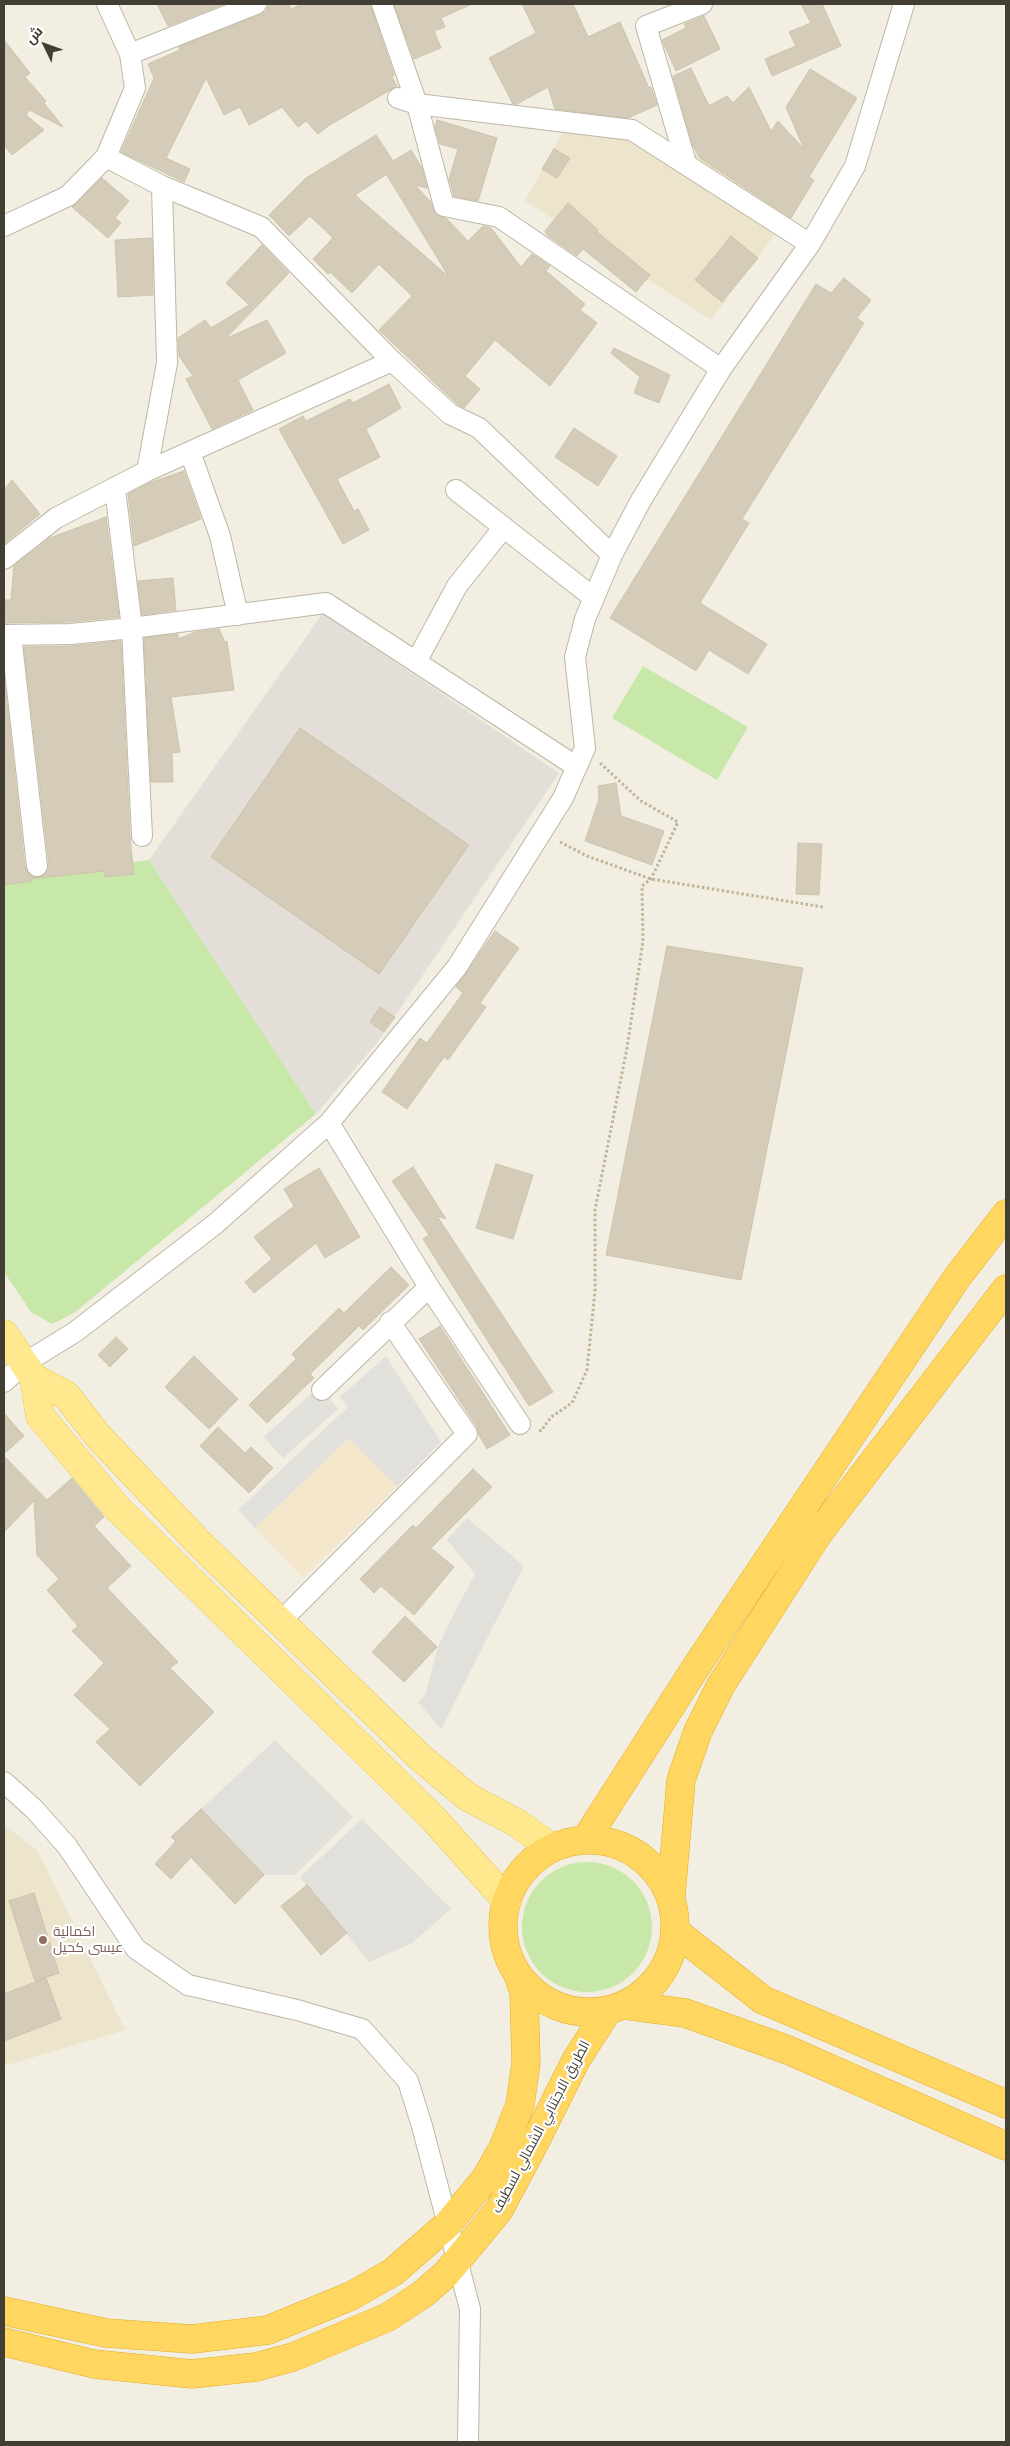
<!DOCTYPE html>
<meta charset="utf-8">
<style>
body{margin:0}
#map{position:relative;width:1010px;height:2446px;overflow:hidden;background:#f2eee2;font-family:Quicksand,Cairo,sans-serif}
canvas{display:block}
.frame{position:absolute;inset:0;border:5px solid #433e33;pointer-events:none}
.north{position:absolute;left:20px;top:20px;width:50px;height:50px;-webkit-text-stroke:4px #fff;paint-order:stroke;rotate:312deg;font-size:14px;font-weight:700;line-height:20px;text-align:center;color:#433e33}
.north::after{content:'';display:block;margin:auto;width:18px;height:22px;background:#433e33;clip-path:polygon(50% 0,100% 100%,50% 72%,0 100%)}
</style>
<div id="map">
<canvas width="1010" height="2446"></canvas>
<div class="frame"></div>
<div class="north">ش</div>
</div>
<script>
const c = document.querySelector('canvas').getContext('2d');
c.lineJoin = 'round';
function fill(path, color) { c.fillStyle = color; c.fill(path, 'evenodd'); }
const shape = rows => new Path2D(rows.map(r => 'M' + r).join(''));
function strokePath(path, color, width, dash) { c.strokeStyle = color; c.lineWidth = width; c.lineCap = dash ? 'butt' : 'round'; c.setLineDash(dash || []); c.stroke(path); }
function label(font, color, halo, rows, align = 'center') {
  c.font = font + ' Quicksand,Cairo,sans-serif'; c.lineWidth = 4.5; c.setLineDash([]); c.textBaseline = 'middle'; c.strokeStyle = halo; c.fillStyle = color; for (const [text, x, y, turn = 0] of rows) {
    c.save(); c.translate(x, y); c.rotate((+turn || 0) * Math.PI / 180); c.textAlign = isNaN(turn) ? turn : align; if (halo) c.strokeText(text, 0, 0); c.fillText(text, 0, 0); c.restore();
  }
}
const commercial = shape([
 [349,1438,397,1487,303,1578,255,1528]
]);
const industrial = shape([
 [323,613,559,773,377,1043,316,1114,149,860]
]);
const education = shape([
 [571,117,632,126,704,157,789,215,711,320,525,201],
 [4,1825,38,1851,125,2030,4,2066]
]);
const green = shape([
 [643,666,748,727,717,780,612,718],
 [149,860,316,1114,74,1313,52,1324,31,1312,4,1272,4,879],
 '522 1927a65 65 0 1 1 130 0a65 65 0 1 1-130 0Z'
]);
const parking = shape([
 [386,1356,441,1442,397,1487,349,1438,255,1528,238,1510,348,1407,340,1397],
 [319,1386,338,1409,283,1458,264,1437],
 [467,1518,524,1566,441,1729,418,1702,425,1696,437,1650,448,1625,475,1574,447,1540],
 [275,1740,353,1817,295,1875,264,1875,235,1904,171,1837],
 [362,1819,451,1909,411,1944,369,1962,300,1877]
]);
const building = shape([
 [157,4,224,4,168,26,157,4],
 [268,4,289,4,291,9,302,4,370,4,394,75,392,77,397,86,328,126,318,134,306,121,298,127,282,107,249,125,240,107,224,115,206,78,166,158,190,169,184,182,121,152,154,78,148,64,180,50,179,47,260,15,266,11,268,4],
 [394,4,472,4,441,18,445,27,434,31,441,48,414,59,394,4],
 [522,4,573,4,588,37,620,22,649,88,651,87,657,105,628,118,555,109,548,87,517,104,513,104,489,58,536,33,522,4],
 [801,4,822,4,841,46,772,76,765,59,796,46,789,32,811,23,801,4],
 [704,16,720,49,676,71,662,40,686,28,684,24,704,16],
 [4,40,30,73,25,77,46,101,44,103,63,127,29,110,26,115,44,130,12,155,4,145,4,40],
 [691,68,709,106,727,96,733,103,749,87,771,131,778,121,804,149,786,107,810,69,857,98,809,177,814,180,791,218,700,158,693,146,673,76,691,68],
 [437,120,497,138,478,201,454,196,449,179,458,149,440,144,435,127,437,120],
 [376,135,393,161,411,150,422,168,427,188,415,185,430,201,436,214,447,219,468,241,483,226,491,228,521,267,532,254,550,266,546,271,585,304,580,310,597,323,550,386,495,340,465,376,480,389,464,408,457,404,379,330,412,296,379,264,352,293,330,272,328,274,313,259,333,238,310,216,289,236,269,215,306,178,376,135],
 [387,174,388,177,449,277,355,195,387,174],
 [554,149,570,158,557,178,542,169,554,149],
 [102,178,129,201,115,218,121,223,108,238,72,207,102,178],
 [568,203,598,230,597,232,650,275,636,292,583,249,577,256,547,235,545,231,568,203],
 [731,236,758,258,722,302,695,280,731,236],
 [152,238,153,295,118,297,115,240,152,238],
 [262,245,289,273,225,339,267,320,286,353,238,380,253,410,212,429,186,379,193,376,179,356,178,338,205,320,211,328,249,305,226,283,262,245],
 [844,278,871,300,857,318,864,323,742,519,749,523,700,603,767,644,748,674,709,650,696,671,610,618,816,284,831,293,844,278],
 [614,348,670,375,659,403,634,393,640,377,611,353,614,348],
 [389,384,401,408,366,429,380,457,337,479,354,511,358,509,369,530,343,544,279,429,303,416,306,421,350,399,353,403,389,384],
 [574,428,617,456,598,486,555,457,574,428],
 [184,471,201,519,134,546,128,494,149,483,184,471],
 [12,480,40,514,4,544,4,490,12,480],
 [106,517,119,617,70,622,4,623,4,600,11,600,14,566,50,538,106,517],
 [173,578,176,610,142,615,138,581,173,578],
 [219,629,225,642,227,641,234,690,171,697,180,752,172,753,173,782,151,782,144,638,178,634,178,639,195,632,219,629],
 [121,641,130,837,134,874,105,877,104,871,31,879,31,881,4,885,4,677,25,867,32,877,39,878,48,871,49,865,24,647,71,646,121,641],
 [300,728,469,845,379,974,211,857,300,728],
 [616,783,621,816,664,831,652,865,585,841,599,799,598,786,616,783],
 [798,843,822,844,819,895,796,894,798,843],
 [495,931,519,948,480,1003,486,1007,448,1060,444,1057,407,1109,382,1092,420,1038,427,1043,463,993,456,987,495,931],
 [667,946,803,968,741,1280,606,1255,667,946],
 [380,1007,395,1017,384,1032,370,1022,380,1007],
 [496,1164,533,1175,513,1239,476,1228,496,1164],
 [413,1167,446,1219,437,1216,553,1392,529,1406,423,1239,429,1235,392,1181,413,1167],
 [319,1168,360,1237,325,1258,316,1243,254,1293,245,1282,272,1259,254,1237,294,1206,284,1189,319,1168],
 [391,1267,409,1285,363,1330,359,1326,310,1374,314,1378,267,1423,249,1405,296,1359,292,1354,339,1308,344,1313,391,1267],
 [440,1326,510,1435,487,1449,479,1435,477,1427,419,1339,440,1326],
 [116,1337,128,1349,110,1367,98,1355,116,1337],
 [194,1356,238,1399,209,1429,165,1387,194,1356],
 [4,1413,24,1436,4,1454,4,1413],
 [218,1427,245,1453,251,1447,273,1468,249,1493,200,1446,218,1427],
 [4,1456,47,1500,72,1478,104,1517,94,1526,131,1566,107,1588,178,1662,170,1668,214,1712,140,1786,96,1742,110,1729,74,1695,104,1663,72,1631,78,1626,47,1590,59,1579,37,1555,34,1501,4,1532,4,1456],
 [473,1469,492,1487,431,1548,454,1567,414,1615,381,1586,374,1593,360,1579,413,1525,416,1528,473,1469],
 [405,1616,437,1647,404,1682,372,1652,405,1616],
 [201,1809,264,1875,235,1904,191,1857,171,1879,155,1864,176,1841,171,1837,201,1809],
 [307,1885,347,1933,321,1955,281,1906,307,1885],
 [34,1893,59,1973,35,1981,9,1901,34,1893],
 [46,1978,61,2019,4,2041,4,1994,46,1978]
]);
const path = shape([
 [560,842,587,856,651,879,823,907],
 [539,1430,541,1431,551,1417,572,1403,587,1370,595,1291,595,1210,627,1048,643,941,642,886,651,879,678,822,641,801,599,762]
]);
const street = shape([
 [107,4,130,54,135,88,106,157,162,186,261,227,392,361,450,414,479,428,612,555],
 [382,4,417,104,444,206,499,217,721,369],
 [130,54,256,4],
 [398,98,417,104,632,130,810,244],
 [686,163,646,26,702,4],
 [4,226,68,196,106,157],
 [190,452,220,536,238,615],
 [147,471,167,363,162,186],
 [115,489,132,628,142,836],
 [456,490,594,598],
 [4,559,56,518,147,471,392,361],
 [4,635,71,634,132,628,326,603,577,767],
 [11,635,37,866],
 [416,662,457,586,504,527],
 [429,1287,520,1424],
 [4,1382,23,1364,75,1332,214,1225,329,1123,457,967,563,798,585,748,575,657,585,619,612,555,640,502,721,369,810,244,855,166,904,4],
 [322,1390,429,1287,329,1123],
 [280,1622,467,1434,390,1322],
 [4,1782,34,1809,67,1846,136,1949,188,1985,297,2010,362,2029,408,2081,422,2126,470,2309,468,2442]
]);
const primary = shape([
 [4,1334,34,1378,66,1395,98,1436,199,1543,422,1759,468,1797,517,1823,552,1848],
 [34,1378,40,1416,118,1509,432,1817,507,1901]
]);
const highway = shape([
 [586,1839,696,1667,956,1279,1006,1214],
 '503 1926a86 86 0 1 1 172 0a86 86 0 1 1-172 0Z',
 [671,1896,681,1780,698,1731,721,1685,818,1534,1006,1289],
 [676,1932,763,2000,1006,2104],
 [624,2005,685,2013,788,2050,1006,2146],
 [4,2311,106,2333,192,2339,268,2330,351,2296,393,2272,447,2225,486,2178,503,2148,520,2105,526,2063,524,1992,518,1975],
 [4,2342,94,2364,192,2374,256,2367,293,2357,388,2317,423,2294,446,2274,499,2210,532,2148,576,2060,608,2010]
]);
const markers = [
 [43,1940,5,"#8d6e63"]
];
const educationNames = [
 ["اكمالية",53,1932],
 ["عيسى كحيل",53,1948]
];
const streetNames = [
 ["الطريق الاجتنابي الشمالي لسطيف",541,2127,-62]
];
fill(commercial, '#f5e7cc');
fill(industrial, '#e3dfd8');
fill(education, '#ece5cc');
fill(green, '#c7e8a9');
fill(parking, '#e2e0db');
fill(building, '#d4cbb8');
strokePath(building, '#cec3ab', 1);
strokePath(street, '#bdb7a5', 22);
strokePath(primary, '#e6c85c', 29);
strokePath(highway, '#e1ad2d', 29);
strokePath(path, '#bfb496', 3, [2.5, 2.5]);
strokePath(street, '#fff', 20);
strokePath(primary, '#ffe88e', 28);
strokePath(highway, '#ffd760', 28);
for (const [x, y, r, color] of markers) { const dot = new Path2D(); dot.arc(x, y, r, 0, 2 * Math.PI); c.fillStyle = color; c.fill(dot); strokePath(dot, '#fff', 2); }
label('14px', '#785e54', '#fff', educationNames, 'left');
label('14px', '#433e33', '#fff', streetNames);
</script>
